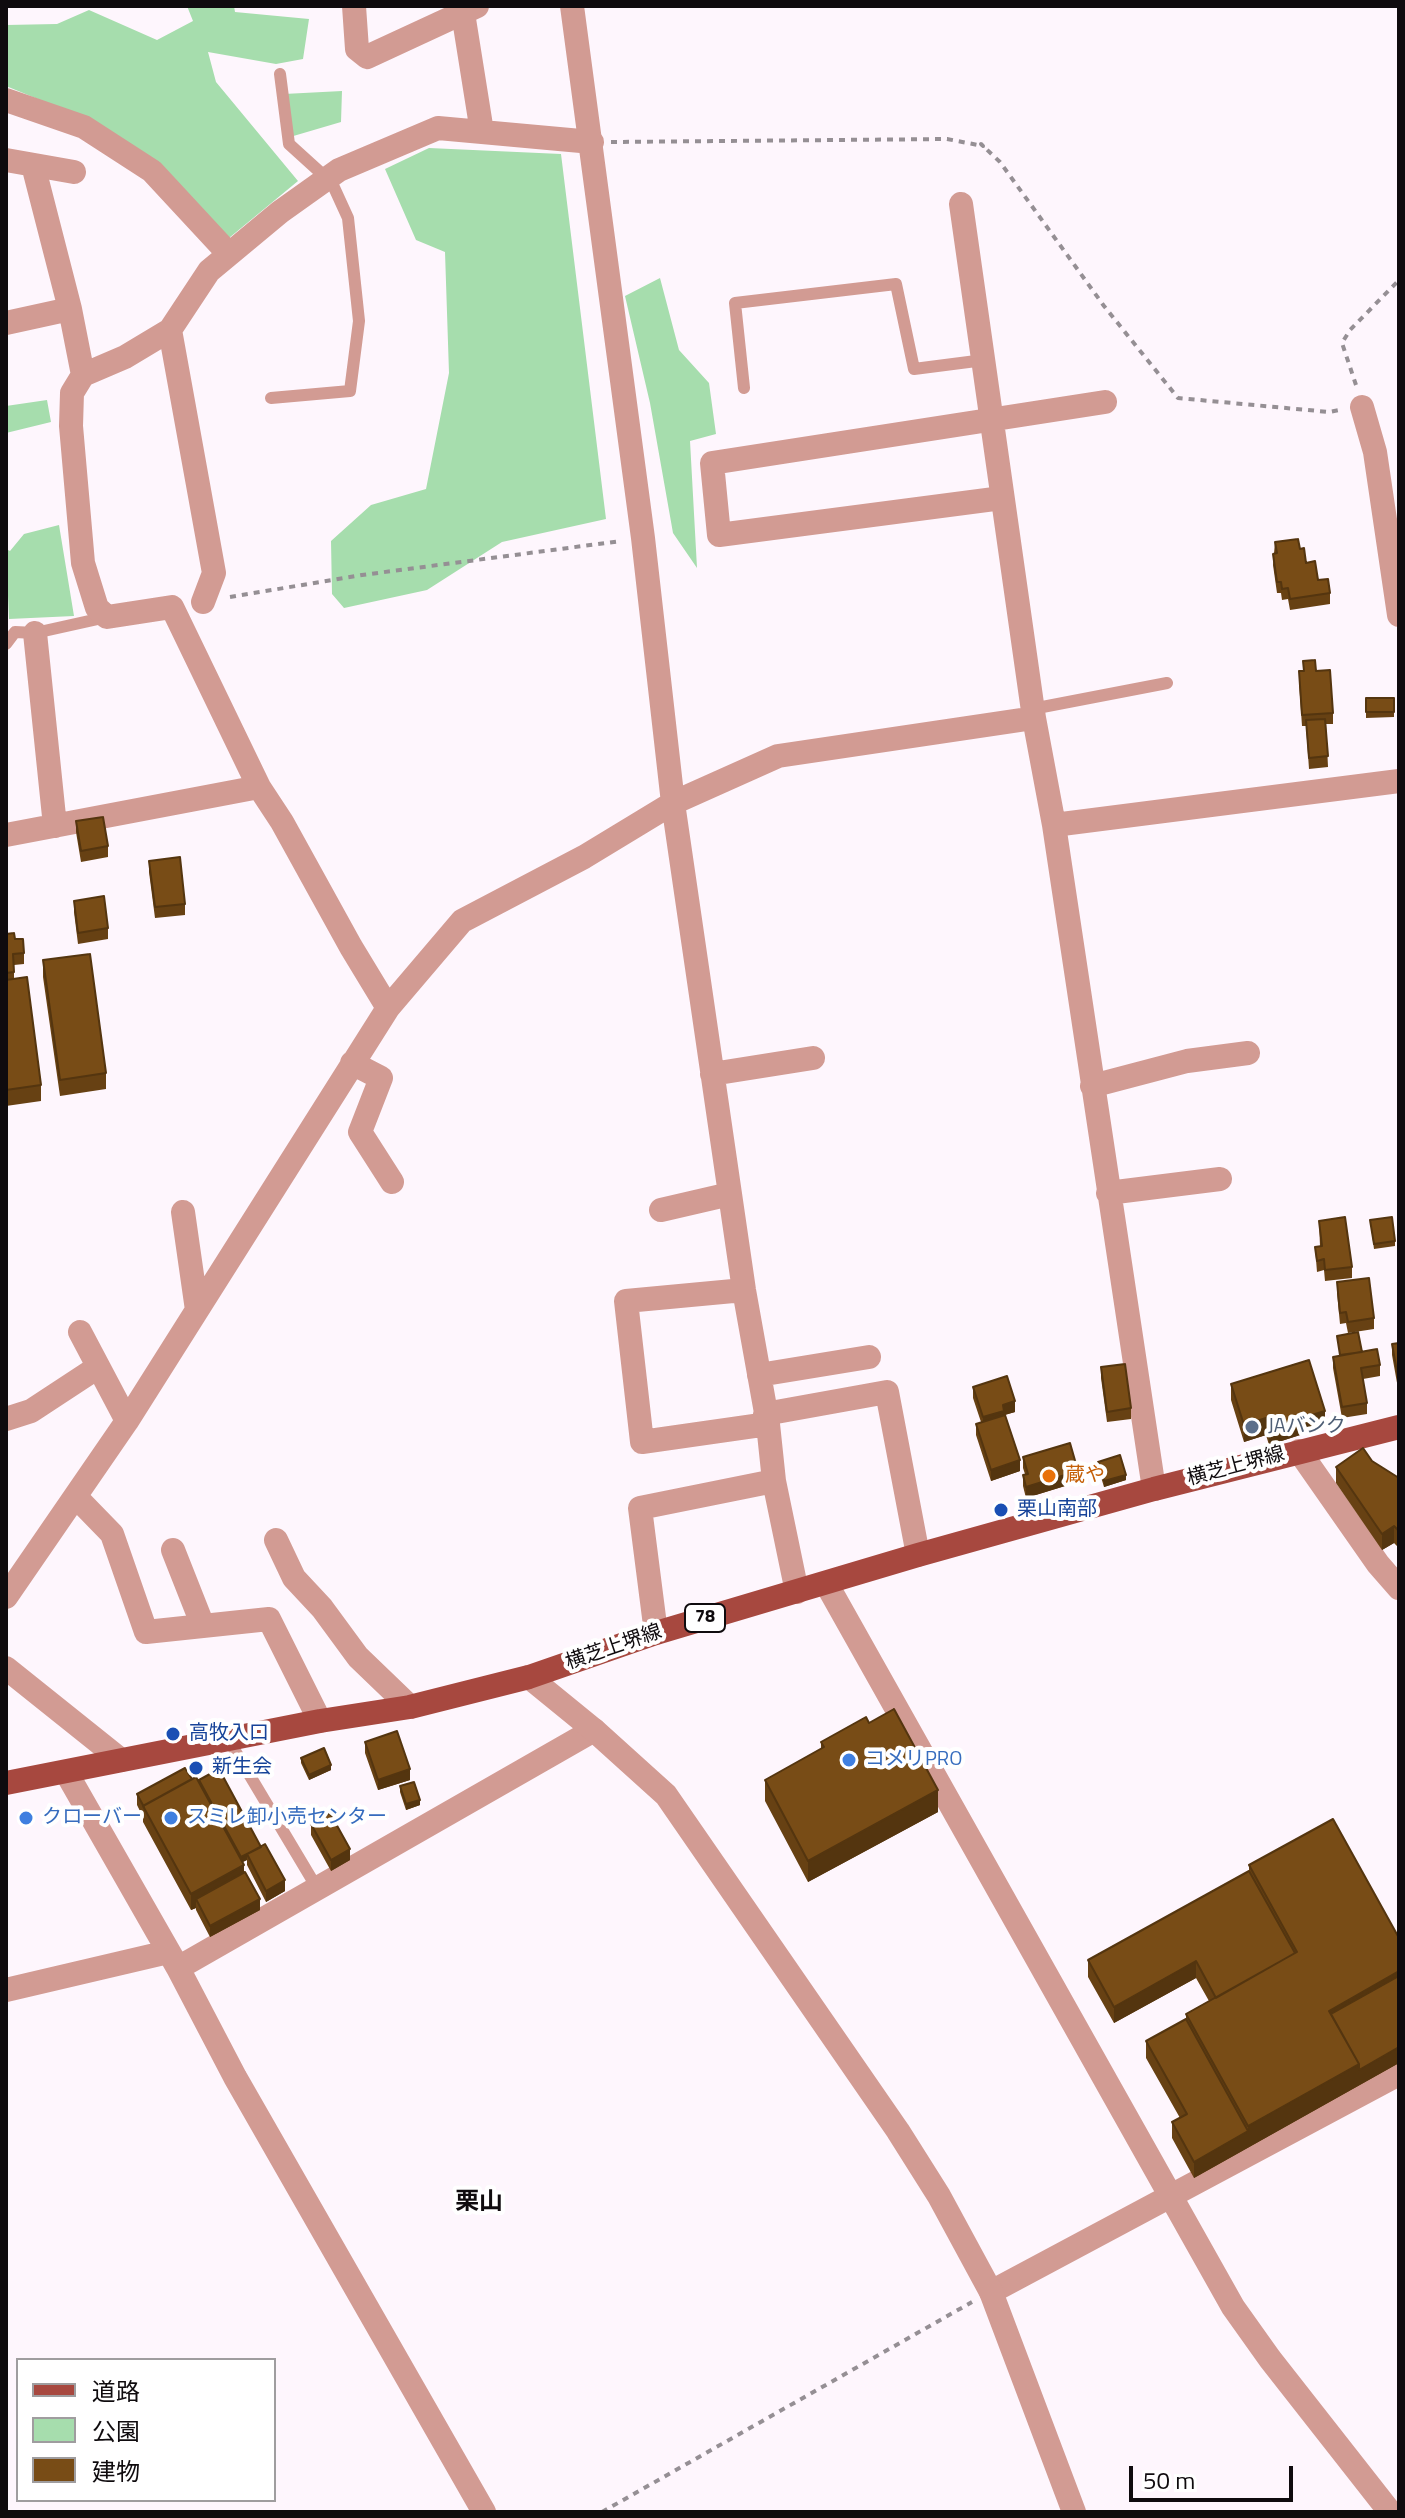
<!DOCTYPE html>
<meta charset="utf-8">
<style>
body{margin:0}
#map{position:relative;width:1405px;height:2518px;overflow:hidden;background:#fef6fd;font-family:"Titillium Web","Noto Sans JP",sans-serif}
canvas{display:block}
.frame{position:absolute;inset:0;border:8px solid #0f0b0e;pointer-events:none}
.legend{position:absolute;left:16px;top:2358px;width:260px;height:144px;box-sizing:border-box;background:#fff;border:2px solid #9f9d9f;margin:0;padding:10px 14px;list-style:none;font-size:24px;color:#0f0b0e}
.legend li{display:flex;align-items:center;gap:16px;height:40px}
.legend b{width:40px;border:2px solid #9f9d9f}
.scale{position:absolute;left:1129px;top:2466px;width:164px;height:36px;box-sizing:border-box;border:4px solid #0f0b0e;border-top:0;padding-left:10px;font-size:24px;line-height:28px;white-space:nowrap;color:#0f0b0e;-webkit-text-stroke:6px #fff;paint-order:stroke}
</style>
<div id="map">
<canvas width="1405" height="2518"></canvas>
<div class="frame"></div>
<ul class="legend">
<li><b style="height:10px;background:#a7483f"></b>道路</li>
<li><b style="height:22px;background:#a6ddad"></b>公園</li>
<li><b style="height:22px;background:#784c16"></b>建物</li>
</ul>
<div class="scale">50 m</div>
</div>
<script>
const c = document.querySelector('canvas').getContext('2d');
c.lineJoin = 'round';
function fill(path, color) { c.fillStyle = color; c.fill(path, 'evenodd'); }
const shape = rows => new Path2D(rows.map(r => 'M' + r).join(''));
function strokePath(path, color, width, dash) { c.strokeStyle = color; c.lineWidth = width; c.lineCap = dash ? 'butt' : 'round'; c.setLineDash(dash || []); c.stroke(path); }
function label(font, color, halo, rows, align = 'center') {
  c.font = font + ' "Titillium Web","Noto Sans JP",sans-serif'; c.lineWidth = 8; c.setLineDash([]); c.textBaseline = 'middle'; c.strokeStyle = halo; c.fillStyle = color; for (const [text, x, y, turn = 0] of rows) {
    c.save(); c.translate(x, y); c.rotate((+turn || 0) * Math.PI / 180); c.textAlign = isNaN(turn) ? turn : align; if (halo) c.strokeText(text, 0, 0); c.fillText(text, 0, 0); c.restore();
  }
}
const green = shape([
 [187,6,234,6,235,12,309,19,303,59,276,64,208,52,216,82,298,181,229,238,50,104,6,86,6,25,57,24,89,10,157,40,193,21],
 [342,91,341,122,290,137,284,94],
 [429,148,561,154,606,519,502,542,427,590,344,608,332,594,331,541,371,505,426,489,449,373,445,252,416,240,385,169],
 [660,278,679,350,709,383,716,434,690,441,697,568,673,533,650,403,625,296],
 [47,400,51,422,6,433,6,406],
 [59,525,74,616,9,619,6,549,10,551,24,534]
]);
const path = shape([
 [611,142,947,139,983,146,981,144,1000,162,1104,306,1178,398,1329,412,1339,410],
 [1356,385,1342,343,1350,330,1399,280],
 [230,597,362,575,621,541],
 [602,2512,972,2302]
]);
const service = shape([
 [744,388,735,303,896,284,914,369,984,360],
 [271,398,350,391,359,321,348,218,332,183,289,144,280,74],
 [6,644,15,632,35,633,107,617],
 [1032,709,1167,683],
 [228,1739,317,1888]
]);
const minor = shape([
 [354,6,357,49,367,57,477,6],
 [572,6,643,538,673,803,744,1290,768,1424,774,1481,797,1592],
 [463,13,482,132],
 [6,100,84,127,152,171,229,254],
 [6,160,74,172],
 [33,165,70,309],
 [961,204,1034,718,1054,825,1154,1489],
 [6,323,70,309,83,375],
 [170,330,214,573,203,602],
 [1362,407,1375,452,1399,615],
 [1002,498,719,535,712,463,1105,402],
 [35,633,55,826],
 [1054,825,1399,781],
 [6,835,259,787],
 [388,1008,351,947,282,822,259,787,172,607,107,617,97,608,83,563,71,426,72,393,83,375,125,357,170,330,209,271,280,212,339,170,438,128,592,142],
 [352,1063,381,1078,360,1132,392,1182],
 [712,1074,813,1058],
 [1092,1086,1187,1061,1248,1053],
 [1108,1193,1220,1179],
 [661,1210,730,1194],
 [183,1212,197,1310],
 [744,1290,626,1301,642,1442,768,1424],
 [80,1332,127,1421],
 [759,1375,869,1357],
 [765,1414,887,1392,918,1555],
 [6,1419,31,1411,98,1367],
 [1299,1451,1378,1564,1399,1588],
 [76,1497,112,1534,146,1632,269,1619,320,1721],
 [276,1540,294,1578,322,1608,358,1657,410,1707],
 [173,1550,203,1626],
 [826,1583,1233,2307,1270,2359,1390,2512],
 [6,1597,127,1421,388,1008,462,921,584,857,673,803,778,756,1034,718],
 [656,1633,640,1508,774,1481],
 [66,1772,178,1968,235,2077,484,2512],
 [178,1968,594,1730],
 [6,1990,168,1952],
 [991,2292,1399,2074]
]);
const tertiary = shape([
 [6,1668,121,1760],
 [529,1677,594,1730,666,1795,898,2131,939,2196,991,2292,1074,2512]
]);
const primary = shape([
 [6,1783,320,1721,410,1707,529,1677,656,1633,918,1555,1154,1489,1399,1427]
]);
const wall = shape([
 [1275,542,1300,549,1306,563,1318,580,1330,593,1330,604,1290,610,1288,599,1282,600,1281,593,1277,593,1273,565],
 [1303,661,1316,671,1333,713,1333,724,1326,724,1328,767,1309,769,1306,726,1302,726,1299,682,1299,671,1303,671],
 [1366,698,1394,698,1394,717,1366,718],
 [76,821,108,846,108,857,81,862,76,832],
 [149,861,185,904,185,915,155,918,149,872],
 [74,901,108,928,108,939,78,944,74,912],
 [6,934,15,939,24,953,24,964,14,965,14,979,41,1085,41,1101,6,1106],
 [43,960,106,1073,106,1089,60,1096,43,977],
 [1370,1220,1395,1241,1395,1246,1374,1249],
 [1319,1221,1352,1267,1352,1278,1325,1281,1324,1270,1317,1272,1315,1247,1320,1246],
 [1337,1282,1374,1318,1374,1329,1348,1333,1346,1323,1340,1324,1337,1293],
 [1337,1336,1380,1365,1380,1376,1363,1379,1367,1403,1367,1414,1342,1418,1333,1368,1333,1357,1340,1356],
 [1399,1343,1399,1394,1392,1355,1392,1344],
 [1101,1367,1131,1408,1131,1419,1107,1422,1101,1378],
 [1231,1384,1325,1427,1269,1445,1266,1435,1244,1442,1231,1400],
 [973,1387,1015,1412,1005,1415,1020,1471,991,1481,976,1435,976,1424,981,1422,973,1398],
 [1023,1457,1078,1482,1026,1498,1023,1486,1023,1475,1025,1474,1023,1468],
 [1372,1461,1399,1478,1399,1548,1394,1543,1382,1550,1336,1483,1336,1467],
 [1098,1462,1126,1480,1104,1487,1098,1467],
 [869,1723,938,1812,808,1882,765,1801,765,1780,821,1749,821,1742],
 [365,1742,410,1780,378,1790,365,1753],
 [301,1758,331,1770,309,1780,301,1763],
 [192,1779,285,1891,266,1902,247,1865,247,1860,242,1862,244,1873,260,1910,210,1937,196,1910,196,1908,191,1910,143,1822,143,1817,137,1805,137,1794],
 [400,1786,420,1805,406,1810,400,1792],
 [311,1824,350,1860,331,1871,311,1835],
 [1249,1865,1399,1938,1399,2063,1194,2178,1172,2138,1172,2122,1180,2118,1146,2058,1146,2041,1186,2019,1186,2014,1209,2001,1196,1978,1114,2023,1088,1977,1088,1960,1249,1871]
]);
const shadedWall = shape([
 [1015,1401,1015,1412,1004,1415,983,1428,983,1417,1003,1405],
 [1325,1411,1325,1427,1269,1445,1269,1428],
 [1266,1418,1266,1435,1244,1442,1244,1425],
 [1020,1460,1020,1471,991,1481,991,1470],
 [1078,1471,1078,1482,1026,1498,1026,1487],
 [1126,1475,1126,1480,1104,1487,1104,1481],
 [1394,1526,1394,1543,1382,1550,1382,1534],
 [331,1765,331,1770,309,1780,309,1775],
 [410,1769,410,1780,378,1790,378,1780],
 [938,1790,938,1812,808,1882,808,1861],
 [420,1800,420,1805,406,1810,406,1804],
 [350,1849,350,1860,331,1871,331,1860],
 [247,1854,247,1860,241,1863,241,1857],
 [244,1865,244,1881,196,1899,196,1908,191,1910,191,1894],
 [285,1880,285,1891,266,1902,266,1891],
 [260,1899,260,1910,210,1937,210,1926],
 [1196,1961,1196,1978,1114,2023,1114,2007],
 [1399,1971,1399,1993,1336,2028,1329,2011],
 [1399,2047,1399,2063,1194,2178,1194,2162,1248,2131,1248,2126,1359,2064]
]);
const building = shape([
 [1298,539,1300,549,1304,548,1306,563,1315,561,1318,580,1328,579,1330,593,1290,599,1288,588,1282,589,1281,582,1277,582,1273,554,1277,553,1275,542,1298,539],
 [1315,660,1316,671,1330,670,1333,713,1302,715,1299,671,1304,671,1303,661,1315,660],
 [1366,698,1394,698,1394,712,1366,712,1366,698],
 [1325,719,1328,756,1309,758,1306,720,1325,719],
 [103,817,108,846,81,851,76,821,103,817],
 [180,857,185,904,155,907,149,861,180,857],
 [104,896,108,928,78,933,74,901,104,896],
 [14,933,15,939,23,939,24,953,13,954,14,972,6,973,6,934,14,933],
 [90,954,106,1073,60,1080,43,960,90,954],
 [27,977,41,1085,6,1090,6,980,27,977],
 [1345,1217,1352,1267,1325,1270,1324,1259,1317,1261,1315,1247,1322,1246,1319,1221,1345,1217],
 [1392,1217,1395,1241,1374,1244,1370,1220,1392,1217],
 [1369,1278,1374,1318,1348,1322,1346,1312,1340,1313,1337,1282,1369,1278],
 [1358,1332,1362,1352,1340,1355,1337,1336,1358,1332],
 [1399,1343,1399,1383,1392,1344,1399,1343],
 [1377,1349,1380,1365,1361,1368,1367,1403,1342,1407,1333,1357,1377,1349],
 [1309,1360,1325,1411,1269,1428,1266,1418,1244,1425,1231,1384,1309,1360],
 [1125,1364,1131,1408,1107,1412,1101,1367,1125,1364],
 [1007,1376,1015,1401,1003,1405,1004,1411,983,1417,973,1387,1007,1376],
 [1005,1415,1020,1460,991,1470,976,1424,1005,1415],
 [1070,1443,1078,1471,1026,1487,1023,1475,1028,1474,1023,1457,1070,1443],
 [1363,1448,1372,1461,1399,1478,1399,1531,1394,1526,1382,1534,1336,1467,1363,1448],
 [1120,1455,1126,1475,1104,1481,1098,1462,1120,1455],
 [894,1709,938,1790,808,1861,765,1780,824,1747,821,1742,866,1717,869,1723,894,1709],
 [397,1731,410,1769,378,1780,365,1742,397,1731],
 [324,1748,331,1765,309,1775,301,1758,324,1748],
 [185,1768,192,1779,143,1806,144,1807,137,1794,185,1768],
 [219,1769,261,1847,241,1857,199,1780,219,1769],
 [196,1777,244,1865,191,1894,143,1806,196,1777],
 [414,1782,420,1800,406,1804,400,1786,414,1782],
 [330,1813,350,1849,331,1860,311,1824,330,1813],
 [1333,1819,1399,1938,1399,1971,1329,2011,1359,2064,1248,2126,1186,2014,1297,1952,1249,1865,1333,1819],
 [265,1844,285,1880,266,1891,247,1854,265,1844],
 [1249,1871,1295,1953,1216,1998,1196,1961,1114,2007,1088,1960,1249,1871],
 [245,1872,260,1899,210,1926,196,1899,245,1872],
 [1399,1976,1399,2047,1359,2070,1359,2064,1331,2014,1399,1976],
 [1186,2019,1248,2131,1194,2162,1172,2122,1187,2114,1146,2041,1186,2019]
]);
const markers = [
 [1252,1427,8,"#5c6f8a"],
 [1049,1476,8,"#e8710a"],
 [1001,1510,8,"#1a4fb4"],
 [173,1734,8,"#1a4fb4"],
 [849,1760,8,"#3f7fe0"],
 [196,1768,8,"#1a4fb4"],
 [26,1818,8,"#3f7fe0"],
 [171,1818,8,"#3f7fe0"]
];
const shields = [
 [705,1618,40]
];
const shieldNames = [
 ["78",705,1618]
];
const serviceNames = [
 ["JAバンク",1268,1427]
];
const streetNames = [
 ["横芝上堺線",1236,1467,-15],
 ["横芝上堺線",614,1648,-19]
];
const foodNames = [
 ["蔵や",1065,1476]
];
const transitNames = [
 ["栗山南部",1017,1510],
 ["高牧入口",189,1734],
 ["新生会",212,1768]
];
const shopNames = [
 ["コメリPRO",865,1760],
 ["クローバー",42,1818],
 ["スミレ卸小売センター",187,1818]
];
const quarterNames = [
 ["栗山",479,2203]
];
fill(green, '#a6ddad');
strokePath(path, '#958f94', 4, [6, 6]);
strokePath(service, '#d29b93', 12);
strokePath(minor, '#d29b93', 24);
strokePath(tertiary, '#d29b93', 24);
strokePath(primary, '#a7483f', 24);
fill(wall, '#674113');
fill(shadedWall, '#54350f');
fill(building, '#784c16');
strokePath(building, '#54350f', 2);
for (const [x, y, r, color] of markers) { const dot = new Path2D(); dot.arc(x, y, r, 0, 2 * Math.PI); c.fillStyle = color; c.fill(dot); strokePath(dot, '#fff', 3); }
for (const [x, y, w] of shields) { const box = new Path2D(); box.roundRect(x - w / 2, y - 14, w, 28, 6); c.fillStyle = '#fff'; c.fill(box); strokePath(box, '#0f0b0e', 2); }
label('bold 18px', '#0f0b0e', null, shieldNames);
label('20px', '#4e5e75', '#fff', serviceNames, 'left');
label('20px', '#0f0b0e', '#fff', streetNames);
label('20px', '#c56008', '#fff', foodNames, 'left');
label('20px', '#164399', '#fff', transitNames, 'left');
label('20px', '#366cbe', '#fff', shopNames, 'left');
label('bold 24px', '#0f0b0e', '#fff', quarterNames);
</script>
